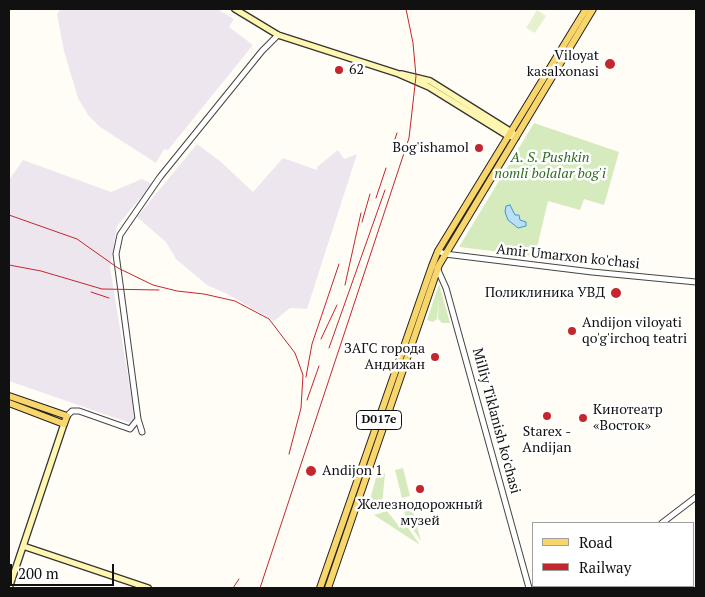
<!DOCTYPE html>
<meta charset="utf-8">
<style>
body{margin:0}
#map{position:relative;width:705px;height:597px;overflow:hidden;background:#fffdf5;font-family:"PT Serif",serif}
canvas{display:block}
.frame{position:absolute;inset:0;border:10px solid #111;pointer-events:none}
.legend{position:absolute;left:532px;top:522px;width:162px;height:65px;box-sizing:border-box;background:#fff;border:1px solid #a0a0a0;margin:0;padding:6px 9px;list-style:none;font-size:15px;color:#111}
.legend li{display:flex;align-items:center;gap:10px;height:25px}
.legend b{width:25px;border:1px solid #a0a0a0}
.scale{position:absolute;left:10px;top:564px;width:104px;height:22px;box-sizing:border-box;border:2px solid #111;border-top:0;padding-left:6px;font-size:15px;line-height:18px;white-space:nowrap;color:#111;-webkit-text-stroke:4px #fff;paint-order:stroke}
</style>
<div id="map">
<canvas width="705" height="597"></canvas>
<div class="frame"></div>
<ul class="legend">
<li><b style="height:6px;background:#f9d66b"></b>Road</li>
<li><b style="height:6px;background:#c4262e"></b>Railway</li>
</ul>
<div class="scale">200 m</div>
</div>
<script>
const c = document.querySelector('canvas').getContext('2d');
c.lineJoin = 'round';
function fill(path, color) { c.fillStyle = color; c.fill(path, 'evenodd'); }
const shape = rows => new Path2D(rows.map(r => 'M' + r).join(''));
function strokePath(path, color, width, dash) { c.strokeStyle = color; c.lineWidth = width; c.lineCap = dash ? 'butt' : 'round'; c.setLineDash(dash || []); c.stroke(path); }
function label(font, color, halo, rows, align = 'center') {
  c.font = font + ' "PT Serif",serif'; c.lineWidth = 5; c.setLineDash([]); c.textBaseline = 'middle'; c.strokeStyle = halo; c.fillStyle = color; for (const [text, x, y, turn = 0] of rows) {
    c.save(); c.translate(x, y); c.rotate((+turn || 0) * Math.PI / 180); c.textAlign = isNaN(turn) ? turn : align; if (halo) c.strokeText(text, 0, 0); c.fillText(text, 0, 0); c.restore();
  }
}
const industrial = shape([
 [61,9,217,9,234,19,229,27,253,45,168,150,164,149,156,163,100,127,88,115,78,98,64,51,57,14],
 [197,144,220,161,253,192,283,158,317,170,317,167,338,150,344,159,357,154,307,309,290,308,274,321,229,295,207,285,176,259,166,242,137,217],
 [23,160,111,192,142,179,152,184,117,226,110,268,136,425,9,381,9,180]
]);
const green = shape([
 [534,123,619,152,604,205,584,199,580,210,548,201,535,256,459,247],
 [439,284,450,323,442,323,438,319,439,301,437,319,433,322,427,320],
 [403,468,410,496,402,498,395,470],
 [385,473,382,505,368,507,377,474],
 [412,507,421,541,408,522,403,509],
 [387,511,399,526,404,529,406,525,420,545,374,515]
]);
const pitch = shape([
 [537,10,546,16,535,33,526,28]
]);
const water = shape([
 [510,205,515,215,519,215,520,220,526,222,526,226,518,228,508,220,505,212,506,206,510,205]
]);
const tertiary = shape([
 [438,251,445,254,592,272,696,282],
 [437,268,446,288,529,588],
 [67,416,72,411,79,411,130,429,138,419,116,254,120,235,160,177,262,51,278,35],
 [138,419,142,432],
 [662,523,696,497],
 [582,588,585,586]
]);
const secondary = shape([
 [235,9,278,35,399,74,429,87,508,136,516,137],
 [401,74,430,81,513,133],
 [23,546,148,588],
 [9,588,64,424]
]);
const primary = shape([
 [9,396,67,416,64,424,9,403],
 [320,588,432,266,438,251,586,9],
 [328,588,439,265,593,9]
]);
const rail = shape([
 [393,145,397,133],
 [376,198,386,168],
 [9,215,77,239,118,268,153,285,177,291,204,294,235,301,269,319,295,353,303,375,301,408,289,454],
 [362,222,370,194],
 [9,265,41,271,102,289,159,290],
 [345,285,361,213],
 [91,292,109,298],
 [321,339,337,305],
 [329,348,385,190],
 [306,377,312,344,339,264],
 [307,400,319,366],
 [233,588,239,579],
 [260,588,409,138,416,76,413,43,406,9]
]);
const markers = [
 [610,64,6,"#c4262e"],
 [339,70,5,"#c4262e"],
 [479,148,5,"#c4262e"],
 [616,293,6,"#c4262e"],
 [572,331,5,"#c4262e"],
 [435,357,5,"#c4262e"],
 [547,416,5,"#c4262e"],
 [583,418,5,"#c4262e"],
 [311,471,6,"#c4262e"],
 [420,489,5,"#c4262e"]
];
const shields = [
 [379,420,45]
];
const shieldNames = [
 ["D017e",379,420]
];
const poiNames = [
 ["Viloyat",599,56],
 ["kasalxonasi",599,72],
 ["62",349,70,"left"],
 ["Bog'ishamol",469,148],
 ["Поликлиника УВД",605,293],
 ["Andijon viloyati",582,323,"left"],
 ["qo'g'irchoq teatri",582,339,"left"],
 ["ЗАГС города",425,349],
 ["Андижан",425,365],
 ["Кинотеатр",593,410,"left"],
 ["«Восток»",593,426,"left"],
 ["Starex -",547,432,"center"],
 ["Andijan",547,448,"center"],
 ["Andijon 1",322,471,"left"],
 ["Железнодорожный",420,505,"center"],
 ["музей",420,521,"center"]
];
const parkNames = [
 ["A. S. Pushkin",550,158],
 ["nomli bolalar bog'i",550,174]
];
const streetNames = [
 ["Amir Umarxon ko'chasi",568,257,6],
 ["Milliy Tiklanish ko'chasi",496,421,75]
];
fill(industrial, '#eee6ef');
fill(green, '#d5ebbd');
fill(pitch, '#e6f2cf');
fill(water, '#b9e0f7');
strokePath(water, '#3f96cf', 1);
strokePath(tertiary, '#444', 7);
strokePath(secondary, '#333', 8);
strokePath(primary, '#222', 8);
strokePath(tertiary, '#fff', 5);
strokePath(secondary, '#fff6b0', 5.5);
strokePath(primary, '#f9d66b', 6);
strokePath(rail, '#c4262e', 1);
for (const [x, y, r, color] of markers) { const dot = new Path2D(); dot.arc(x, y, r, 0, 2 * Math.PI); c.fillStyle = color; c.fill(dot); strokePath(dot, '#fff', 2); }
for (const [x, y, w] of shields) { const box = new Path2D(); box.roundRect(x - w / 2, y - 9.5, w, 19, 4); c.fillStyle = '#fff'; c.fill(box); strokePath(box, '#111', 1); }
label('bold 12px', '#111', null, shieldNames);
label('14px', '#111', '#fff', poiNames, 'right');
label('italic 14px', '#2f6b1f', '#fff', parkNames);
label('14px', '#111', '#fff', streetNames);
</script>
